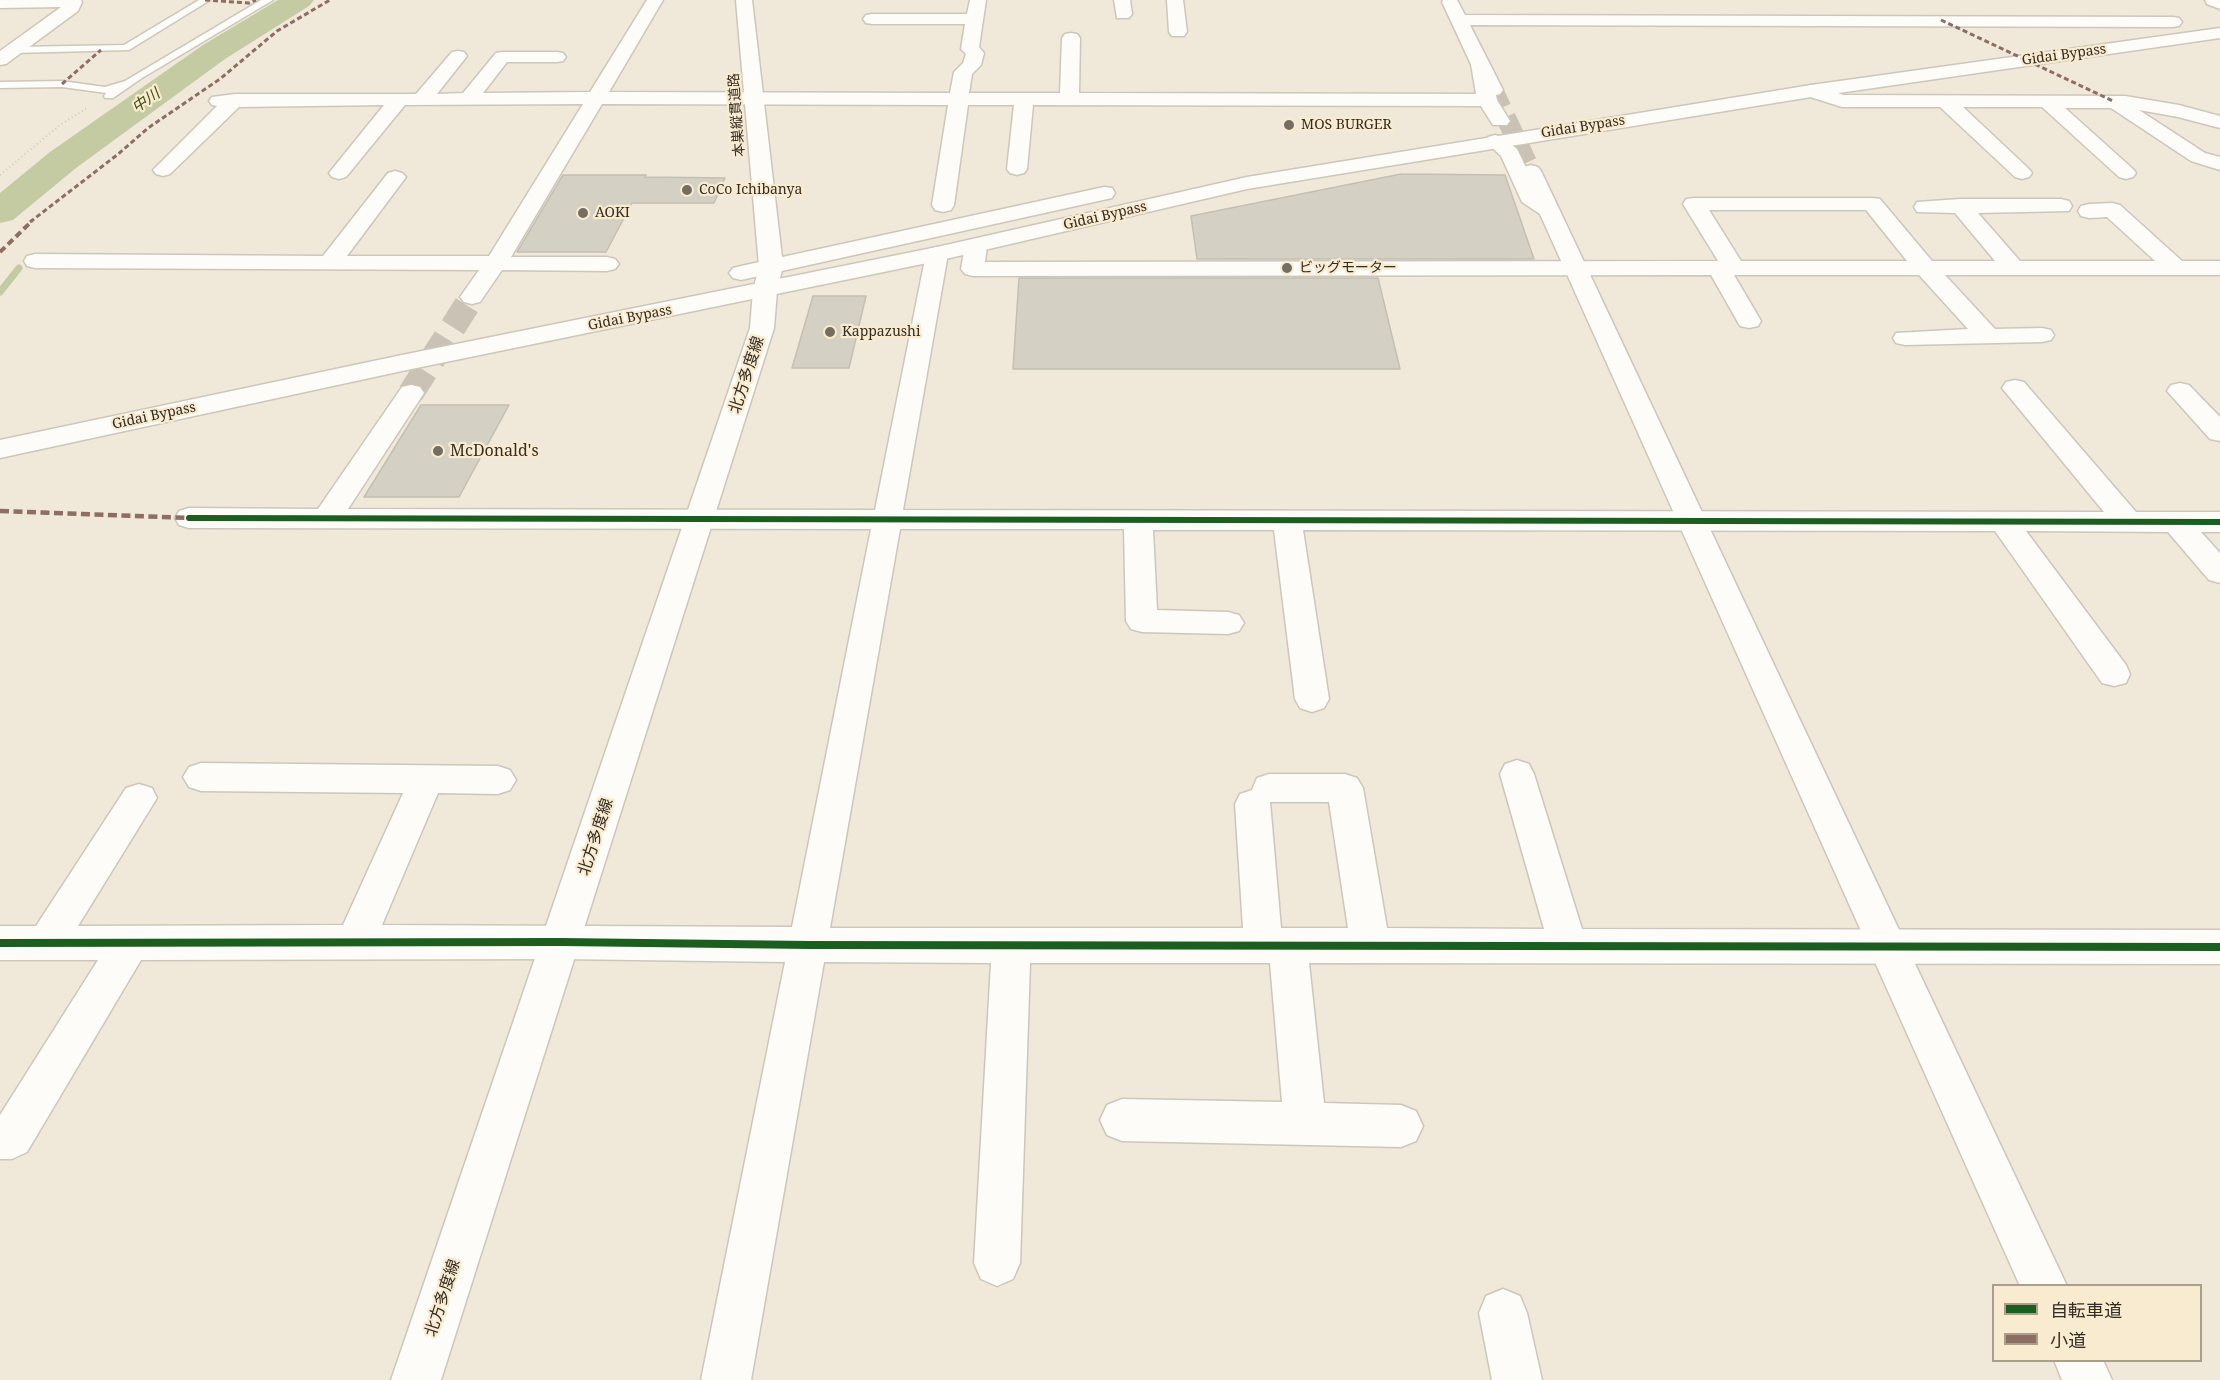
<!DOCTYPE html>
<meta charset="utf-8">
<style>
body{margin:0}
#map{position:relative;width:2220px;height:1380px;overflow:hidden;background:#f0e8d9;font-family:"Noto Serif","Noto Sans JP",serif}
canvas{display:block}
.legend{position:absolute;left:1992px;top:1284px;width:210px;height:78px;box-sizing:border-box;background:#f9ebd0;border:2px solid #a99f8a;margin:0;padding:8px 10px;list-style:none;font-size:18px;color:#322c22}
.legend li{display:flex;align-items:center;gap:12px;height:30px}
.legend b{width:30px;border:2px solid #a99f8a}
</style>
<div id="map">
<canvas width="2220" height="1380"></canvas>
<ul class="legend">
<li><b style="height:8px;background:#1b5e20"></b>自転車道</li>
<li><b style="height:8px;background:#8d6e63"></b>小道</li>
</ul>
</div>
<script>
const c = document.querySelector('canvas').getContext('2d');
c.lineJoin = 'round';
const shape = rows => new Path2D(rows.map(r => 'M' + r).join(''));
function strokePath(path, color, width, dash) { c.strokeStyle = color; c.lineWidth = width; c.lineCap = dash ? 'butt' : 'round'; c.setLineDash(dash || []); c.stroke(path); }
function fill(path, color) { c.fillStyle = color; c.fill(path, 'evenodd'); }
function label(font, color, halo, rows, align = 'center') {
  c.font = font + ' "Noto Serif","Noto Sans JP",serif'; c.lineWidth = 4.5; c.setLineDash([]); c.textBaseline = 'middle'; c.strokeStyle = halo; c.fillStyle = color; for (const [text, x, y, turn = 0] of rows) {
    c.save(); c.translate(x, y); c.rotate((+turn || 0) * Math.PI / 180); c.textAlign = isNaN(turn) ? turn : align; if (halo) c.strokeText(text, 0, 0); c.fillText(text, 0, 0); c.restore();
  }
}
const stream = shape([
 [0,292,19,268]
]);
const river = shape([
 [278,0,314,0,309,6,225,59,76,168,13,220,0,223,0,193,50,152,203,45,278,0]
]);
const building = shape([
 [1401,174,1505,175,1534,259,1197,259,1191,216,1401,174],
 [563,175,646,175,645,177,725,178,714,203,632,203,606,252,517,252,563,175],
 [1019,278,1378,278,1400,369,1013,369,1019,278],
 [813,296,866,296,849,368,792,368,813,296],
 [421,405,509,405,459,497,364,497,421,405]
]);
const streetTunnelFar1 = shape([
 [1493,90,1531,171]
]);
const streetTunnel = shape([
 [411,393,472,297]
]);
const path = shape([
 [0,175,60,125,87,108]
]);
const lane = shape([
 [199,0,210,0,129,50,15,53,10,50,15,47,124,45,199,0],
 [261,0,273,0,142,78,113,98,105,98,104,96,106,93,62,87,0,88,0,82,62,81,105,87,125,81,261,0]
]);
const street = shape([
 [0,0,81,0,82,2,78,11,6,64,0,65,0,51,61,7,0,8,0,0],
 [647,0,663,0,609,92,950,93,954,72,963,63,966,54,961,49,965,24,872,24,866,23,863,19,866,15,872,14,967,14,970,0,986,0,979,47,984,53,981,65,972,74,969,93,1060,93,1062,38,1065,34,1071,33,1077,34,1080,38,1079,93,1487,94,1494,96,1497,100,1494,104,1487,106,1033,105,1027,169,1024,173,1017,175,1010,173,1007,169,1014,105,968,105,954,205,951,210,943,212,935,210,932,205,948,105,602,104,511,257,607,257,615,259,619,264,615,269,607,271,502,270,480,302,472,304,464,302,460,297,479,270,35,268,27,266,24,261,27,256,35,254,323,256,388,173,395,171,402,173,406,177,347,256,489,256,583,104,405,105,346,177,339,179,332,177,329,173,384,105,239,107,170,174,163,176,156,174,153,170,217,106,212,105,209,101,212,97,235,94,416,94,452,52,458,51,464,52,467,56,437,94,463,93,496,53,502,52,557,52,563,53,566,57,563,61,557,62,507,62,483,93,590,92,647,0],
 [1114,0,1130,0,1132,14,1129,18,1117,18,1114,0],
 [1167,0,1183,0,1187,32,1184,36,1172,36,1169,32,1167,0],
 [1443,0,1457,0,1465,15,2173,17,2179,18,2182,22,2179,26,2173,27,1470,25,1503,90,1500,94,1493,96,1486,94,1483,90,1442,2,1443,0],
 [2205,0,2220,0,2220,9,2207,4,2205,0],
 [1811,85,1844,95,2125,96,2179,105,2220,116,2220,128,2178,117,2139,110,2205,153,2220,157,2220,170,2191,161,2111,108,2065,108,2133,169,2136,173,2133,177,2126,179,2119,177,2042,107,1963,107,2029,169,2032,173,2029,177,2022,179,2015,177,1940,107,1842,107,1804,95,1801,91,1804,87,1811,85],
 [1531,165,1538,167,1541,171,1560,211,1557,216,1549,218,1541,216,1538,211,1521,171,1524,167,1531,165],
 [1694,198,1872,198,1880,199,1932,261,1995,261,1955,213,1917,212,1914,207,1917,202,1960,199,2061,199,2069,201,2072,206,2069,211,1978,213,2020,261,2155,261,2107,217,2089,218,2081,216,2078,211,2081,206,2089,204,2112,203,2120,205,2182,261,2220,261,2220,275,1945,275,1995,329,2042,328,2051,330,2054,335,2051,340,2042,342,1905,345,1896,343,1893,338,1896,333,1968,329,1919,275,1734,275,1761,321,1758,326,1749,328,1740,326,1711,275,973,276,965,274,961,269,965,246,968,241,976,239,984,241,987,246,985,262,1718,261,1683,204,1686,199,1694,198],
 [1709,210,1866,210,1907,261,1741,261,1709,210],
 [937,247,945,249,948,254,903,510,2104,512,2002,388,2006,382,2015,380,2024,382,2136,512,2220,512,2220,532,2201,532,2220,553,2220,583,2209,580,2168,532,2026,531,2126,665,2130,674,2126,683,2114,686,2102,683,1995,531,1303,530,1329,699,1324,708,1312,712,1300,708,1295,699,1274,530,1153,530,1157,610,1228,612,1239,615,1244,623,1239,631,1228,634,1142,632,1131,629,1126,621,1124,529,900,529,830,928,1243,928,1235,804,1240,794,1252,790,1257,778,1269,774,1345,774,1357,778,1363,788,1387,928,1544,929,1500,774,1505,764,1517,760,1529,764,1534,774,1582,929,2220,930,2220,964,1309,963,1324,1103,1401,1105,1416,1111,1423,1126,1416,1141,1401,1147,1122,1141,1107,1135,1100,1120,1107,1105,1122,1099,1282,1102,1270,963,1030,963,1020,1263,1013,1279,997,1286,981,1279,974,1263,991,963,824,962,751,1380,701,1380,785,962,561,959,141,960,27,1152,12,1159,0,1159,0,1115,98,960,0,960,0,926,36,926,126,788,139,784,152,788,157,798,78,926,343,925,403,793,201,791,189,787,183,777,189,767,201,763,498,766,510,770,516,780,510,790,498,794,438,793,382,925,792,927,871,529,189,528,179,525,175,518,179,511,189,508,318,509,402,387,411,385,420,387,424,393,348,509,875,510,926,254,929,249,937,247],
 [1270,802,1329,802,1348,928,1281,928,1270,802],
 [2180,383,2189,385,2220,417,2220,441,2210,439,2167,391,2171,385,2180,383],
 [1503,1289,1520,1296,1527,1313,1542,1380,1492,1380,1479,1313,1486,1296,1503,1289]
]);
const secondary = shape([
 [1480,58,1487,60,1489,64,1497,100,1510,121,1507,125,1493,125,1477,100,1471,64,1473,60,1480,58],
 [1495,135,1502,137,1517,149,1539,194,1560,211,2067,1286,2020,1286,1540,214,1522,202,1501,156,1485,141,1488,137,1495,135],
 [2054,1360,2103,1360,2112,1380,2062,1380,2054,1360]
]);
const primary = shape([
 [736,0,752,0,783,266,777,291,774,328,441,1380,391,1380,750,328,753,291,759,266,736,0]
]);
const highway = shape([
 [2220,28,2220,38,1811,97,1247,189,937,261,402,371,0,458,0,440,402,355,937,247,1247,177,1811,85,2220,28],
 [1104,187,1112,188,1115,193,1112,198,741,280,733,278,729,273,733,268,741,266,1104,187]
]);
const quietFar2 = shape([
 [205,0,249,3,256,0],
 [1941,20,2113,101],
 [62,84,101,50],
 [30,222,117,155,148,128,220,79,277,31,330,0]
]);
const quietFar1 = shape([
 [0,252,32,221]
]);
const quiet = shape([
 [0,511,189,518]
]);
const cyclewayFar1 = shape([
 [189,518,2220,522]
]);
const cycleway = shape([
 [0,943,561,942,809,945,2220,947]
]);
const markers = [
 [1289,125,6,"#746e62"],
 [687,190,6,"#746e62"],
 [583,213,6,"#746e62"],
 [1287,268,6,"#746e62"],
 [830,332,6,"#746e62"],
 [438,451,6,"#746e62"]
];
const farStreetnames = [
 ["Gidai Bypass",2064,55,-8],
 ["本巣縦貫道路",737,115,-94],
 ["Gidai Bypass",1583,127,-9],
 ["Gidai Bypass",1105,216,-13],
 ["Gidai Bypass",630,318,-11],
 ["Gidai Bypass",154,416,-12]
];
const farPoinames = [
 ["MOS BURGER",1301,125],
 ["CoCo Ichibanya",699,190],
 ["AOKI",595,213],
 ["ビッグモーター",1299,268],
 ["Kappazushi",842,332]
];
const farWaternames = [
 ["中川",146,101,-35]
];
const streetNames = [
 ["北方多度線",747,375,-72],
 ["北方多度線",596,837,-72],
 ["北方多度線",443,1298,-72]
];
const poiNames = [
 ["McDonald's",450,451]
];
strokePath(stream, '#c4caa2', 7);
fill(river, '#c4caa2');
fill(building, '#d5d0c4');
strokePath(building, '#c3bfb3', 1.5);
strokePath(streetTunnelFar1, '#cac2b4', 20, [20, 10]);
strokePath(streetTunnel, '#cac2b4', 26, [26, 13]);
strokePath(lane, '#cdc6bb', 3);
strokePath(street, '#cdc6bb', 3);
strokePath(secondary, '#cdc6bb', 3);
strokePath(primary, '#cdc6bb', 3);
strokePath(highway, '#cdc6bb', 3);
strokePath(path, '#cecac5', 2, [1, 3]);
fill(lane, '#fdfcf9');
fill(street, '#fdfcf9');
fill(secondary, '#fdfcf9');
fill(primary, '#fdfcf9');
fill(highway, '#fdfcf9');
strokePath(quietFar2, '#8d6e63', 3, [5, 3]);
strokePath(quietFar1, '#8d6e63', 4, [7, 4]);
strokePath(quiet, '#8d6e63', 4.5, [9, 4.5]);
strokePath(cyclewayFar1, '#1b5e20', 6);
strokePath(cycleway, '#1b5e20', 8);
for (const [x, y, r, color] of markers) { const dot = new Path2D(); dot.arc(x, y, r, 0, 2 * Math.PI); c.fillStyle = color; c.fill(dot); strokePath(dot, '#f9ebd0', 2); }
label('14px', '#322c22', '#f9ebd0', farStreetnames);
label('14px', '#322c22', '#f9ebd0', farPoinames, 'left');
label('italic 15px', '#3e4810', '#f9ebd0', farWaternames);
label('16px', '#322c22', '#f9ebd0', streetNames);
label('16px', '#322c22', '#f9ebd0', poiNames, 'left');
</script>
